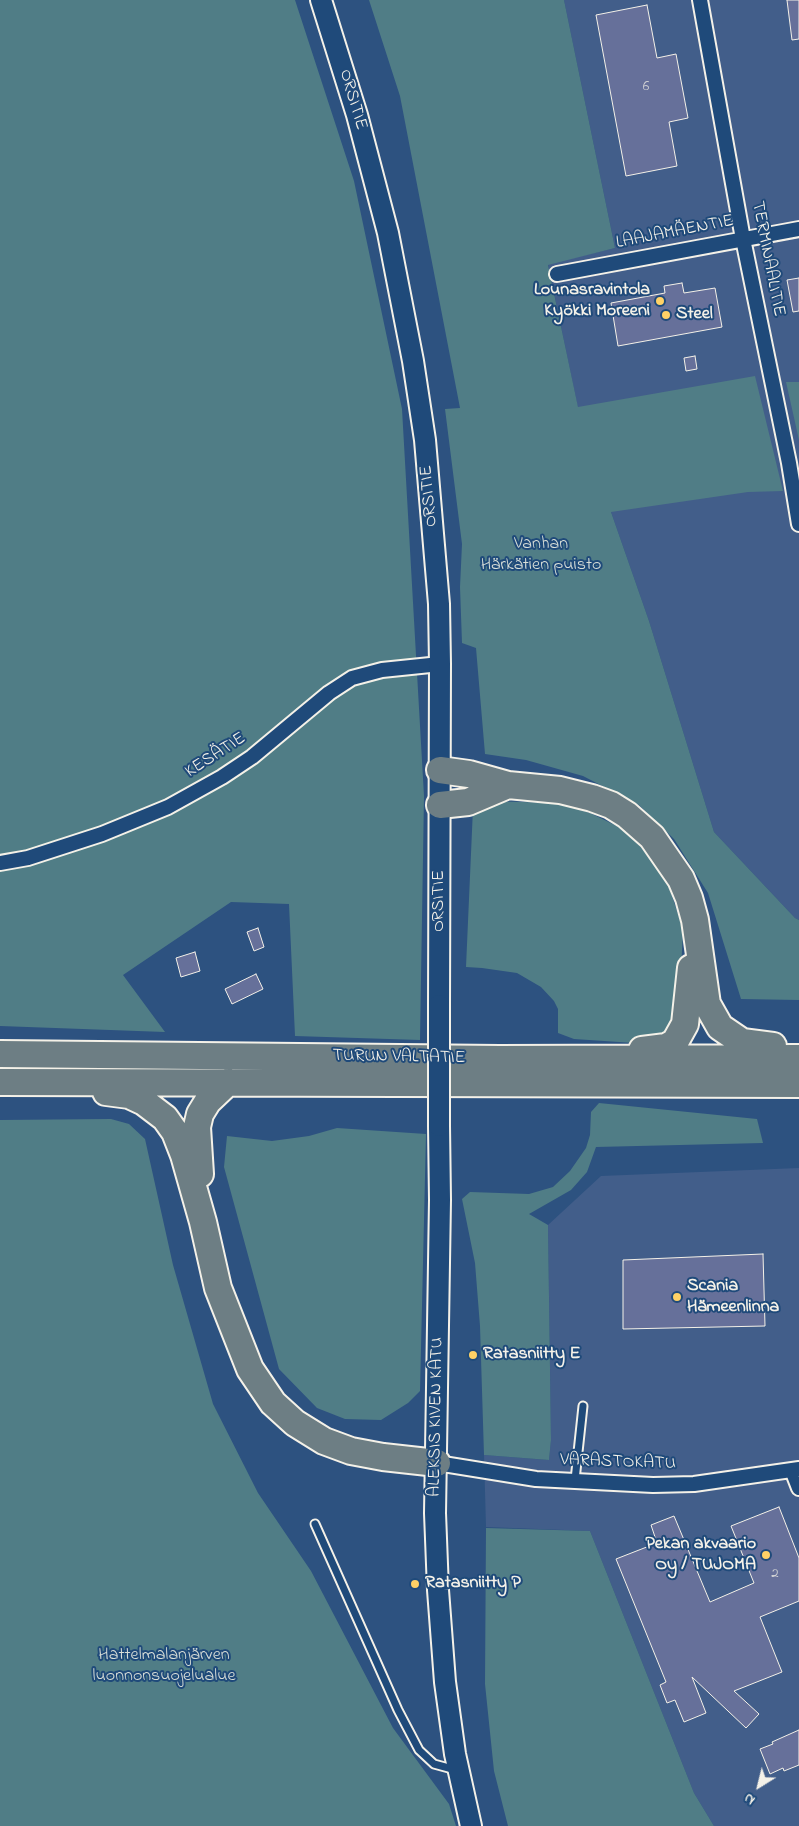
<!DOCTYPE html>
<meta charset="utf-8">
<style>
body{margin:0}
#map{position:relative;width:799px;height:1826px;overflow:hidden;background:#2d5280;font-family:"Indie Flower",sans-serif}
canvas{display:block}
.north{position:absolute;left:734px;top:1761px;width:50px;height:50px;-webkit-text-stroke:4px #1f4a7a;paint-order:stroke;rotate:216deg;font-size:14px;font-weight:700;line-height:20px;text-align:center;color:#f4f1e8}
.north::after{content:'';display:block;margin:auto;width:18px;height:22px;background:#f4f1e8;clip-path:polygon(50% 0,100% 100%,50% 72%,0 100%)}
</style>
<div id="map">
<canvas width="799" height="1826"></canvas>
<div class="north">N</div>
</div>
<script>
const c = document.querySelector('canvas').getContext('2d');
c.lineJoin = 'round';
function fill(path, color) { c.fillStyle = color; c.fill(path, 'evenodd'); }
const shape = rows => new Path2D(rows.map(r => 'M' + r).join(''));
function strokePath(path, color, width, dash) { c.strokeStyle = color; c.lineWidth = width; c.lineCap = dash ? 'butt' : 'round'; c.setLineDash(dash || []); c.stroke(path); }
function label(font, color, halo, rows, align = 'center') {
  c.font = font + ' "Indie Flower",sans-serif'; c.lineWidth = 4; c.setLineDash([]); c.textBaseline = 'middle'; c.strokeStyle = halo; c.fillStyle = color; for (const [text, x, y, turn = 0] of rows) {
    c.save(); c.translate(x, y); c.rotate((+turn || 0) * Math.PI / 180); c.textAlign = isNaN(turn) ? turn : align; if (halo) c.strokeText(text, 0, 0); c.fillText(text, 0, 0); c.restore();
  }
}
const built = shape([
 [564,0,799,0,799,920,795,918,714,832,649,621,611,512,578,408,548,264,615,248],
 [799,1168,799,1826,714,1826,694,1793,590,1531,486,1527,484,1455,549,1460,551,1440,548,1225,601,1176]
]);
const green = shape([
 [0,0,295,0,354,181,402,409,424,796,420,1040,295,1036,289,904,231,902,123,975,165,1032,0,1026],
 [369,0,564,0,615,248,548,265,578,407,755,376,783,491,748,492,611,512,649,621,714,832,795,918,799,920,799,1000,741,999,708,893,674,839,639,805,583,776,526,760,485,754,476,648,462,643,460,587,462,544,445,409,460,408,400,96],
 [786,382,799,382,799,440],
 [484,801,561,803,590,813,619,827,641,847,668,884,683,929,679,1017,665,1034,634,1043,574,1039,558,1033,558,1009,554,1001,541,987,517,973,482,968,466,967,473,808],
 [599,1103,757,1119,763,1143,596,1147,587,1172,571,1190,529,1214,548,1225,551,1440,549,1460,484,1455,480,1326,475,1263,462,1199,470,1192,529,1194,553,1187,570,1171,586,1148,590,1135,591,1112],
 [111,1119,129,1124,145,1139,173,1265,213,1404,258,1493,311,1571,393,1728,449,1804,456,1826,0,1826,0,1120],
 [337,1128,426,1134,420,1391,408,1403,381,1420,345,1419,317,1408,279,1369,224,1167,227,1136,272,1141,309,1136],
 [486,1528,590,1531,694,1793,714,1826,508,1826,494,1771,485,1684]
]);
const building = shape([
 [787,0,799,0,799,39,792,40,787,0],
 [647,5,657,58,676,54,688,118,669,122,677,166,626,176,596,15,647,5],
 [799,278,799,311,793,312,787,280,799,278],
 [682,283,684,293,715,288,722,327,618,346,611,303,665,293,664,286,682,283],
 [695,356,697,369,686,371,684,358,695,356],
 [258,928,264,947,254,951,247,932,258,928],
 [195,952,200,971,181,977,176,958,195,952],
 [256,974,263,989,232,1004,225,989,256,974],
 [763,1254,765,1326,623,1329,623,1260,763,1254],
 [779,1507,799,1558,799,1601,760,1617,782,1672,734,1691,759,1714,746,1728,692,1677,706,1713,684,1722,675,1700,667,1703,660,1685,666,1682,616,1559,657,1543,651,1525,674,1516,710,1602,754,1583,731,1526,779,1507],
 [799,1730,799,1765,784,1771,783,1768,770,1774,760,1749,773,1744,772,1742,799,1730]
]);
const lane = shape([
 [575,1480,583,1406],
 [315,1524,398,1710,419,1750,434,1764,456,1770]
]);
const street = shape([
 [700,0,743,239,789,463,799,524],
 [557,274,799,229],
 [0,863,28,858,102,834,168,807,222,777,252,757,329,693,352,678,382,670,440,664],
 [437,1463,536,1479,653,1485,694,1484,799,1469],
 [792,1470,799,1488]
]);
const secondary = shape([
 [321,0,357,115,388,233,413,361,425,440,439,604,440,664,439,1005],
 [439,1126,440,1200,435,1513,438,1590,445,1682,455,1754,471,1826]
]);
const highway = shape([
 [440,770,469,774,508,785,560,790,592,798,611,805,627,815,652,837,681,879,689,898,695,920,707,1004,720,1027,742,1042,773,1046],
 [440,805,468,802,508,785],
 [642,1050,666,1047,675,1042,685,1024,691,968],
 [0,1054,500,1059,799,1058],
 [0,1082,799,1084],
 [106,1092,129,1095,144,1102,165,1118,175,1132,184,1155,203,1222,218,1288,250,1369,273,1403,295,1423,324,1441,351,1451,383,1457,437,1463],
 [200,1174,197,1127,200,1114,208,1101,228,1082]
]);
const secondaryBridge = shape([
 [439,1126,439,1005]
]);
const markers = [
 [660,301,5,"#ffd166"],
 [666,315,5,"#ffd166"],
 [677,1297,5,"#ffd166"],
 [473,1355,5,"#ffd166"],
 [766,1555,5,"#ffd166"],
 [415,1584,5,"#ffd166"]
];
const numberNames = [
 ["6",646,88],
 ["2",775,1575]
];
const streetNames = [
 ["ORSITIE",352,100,74],
 ["LAAJAMÄENTIE",675,233,-11],
 ["TERMINAALITIE",767,259,79],
 ["ORSITIE",430,496,-95],
 ["KESÄTIE",216,756,-33],
 ["ORSITIE",440,901,-90],
 ["TURUN VALTATIE",399,1058,1],
 ["ALEKSIS KIVEN KATU",437,1417,-89],
 ["VARASTOKATU",618,1463,2]
];
const poiNames = [
 ["Lounasravintola",650,291,"right"],
 ["Kyökki Moreeni",650,312,"right"],
 ["Steel",676,315],
 ["Scania",687,1287],
 ["Hämeenlinna",687,1308],
 ["Ratasniitty E",483,1355],
 ["Pekan akvaario",756,1545,"right"],
 ["Oy / TUJOMA",756,1566,"right"],
 ["Ratasniitty P",425,1584]
];
const parkNames = [
 ["Vanhan",541,545],
 ["Härkätien puisto",541,566],
 ["Hattelmalanjärven",164,1656],
 ["luonnonsuojelualue",164,1677]
];
fill(built, '#425e8a');
fill(green, '#507d86');
fill(building, '#66709a');
strokePath(building, '#f4f1e8', 1);
strokePath(lane, '#f4f1e8', 11);
strokePath(street, '#f4f1e8', 18);
strokePath(secondary, '#f4f1e8', 24);
strokePath(highway, '#f4f1e8', 30);
strokePath(lane, '#1f4a7a', 7);
strokePath(street, '#1f4a7a', 14);
strokePath(secondary, '#1f4a7a', 20);
strokePath(highway, '#6d7e84', 26);
strokePath(secondaryBridge, '#f4f1e8', 24, []);
strokePath(secondaryBridge, '#1f4a7a', 20);
for (const [x, y, r, color] of markers) { const dot = new Path2D(); dot.arc(x, y, r, 0, 2 * Math.PI); c.fillStyle = color; c.fill(dot); strokePath(dot, '#1f4a7a', 2); }
label('15px', '#d0d1d4', null, numberNames);
label('18px', '#f4f1e8', '#1f4a7a', streetNames);
label('bold 18px', '#f4f1e8', '#1f4a7a', poiNames, 'left');
label('18px', '#dbe0d9', '#1f4a7a', parkNames);
</script>
